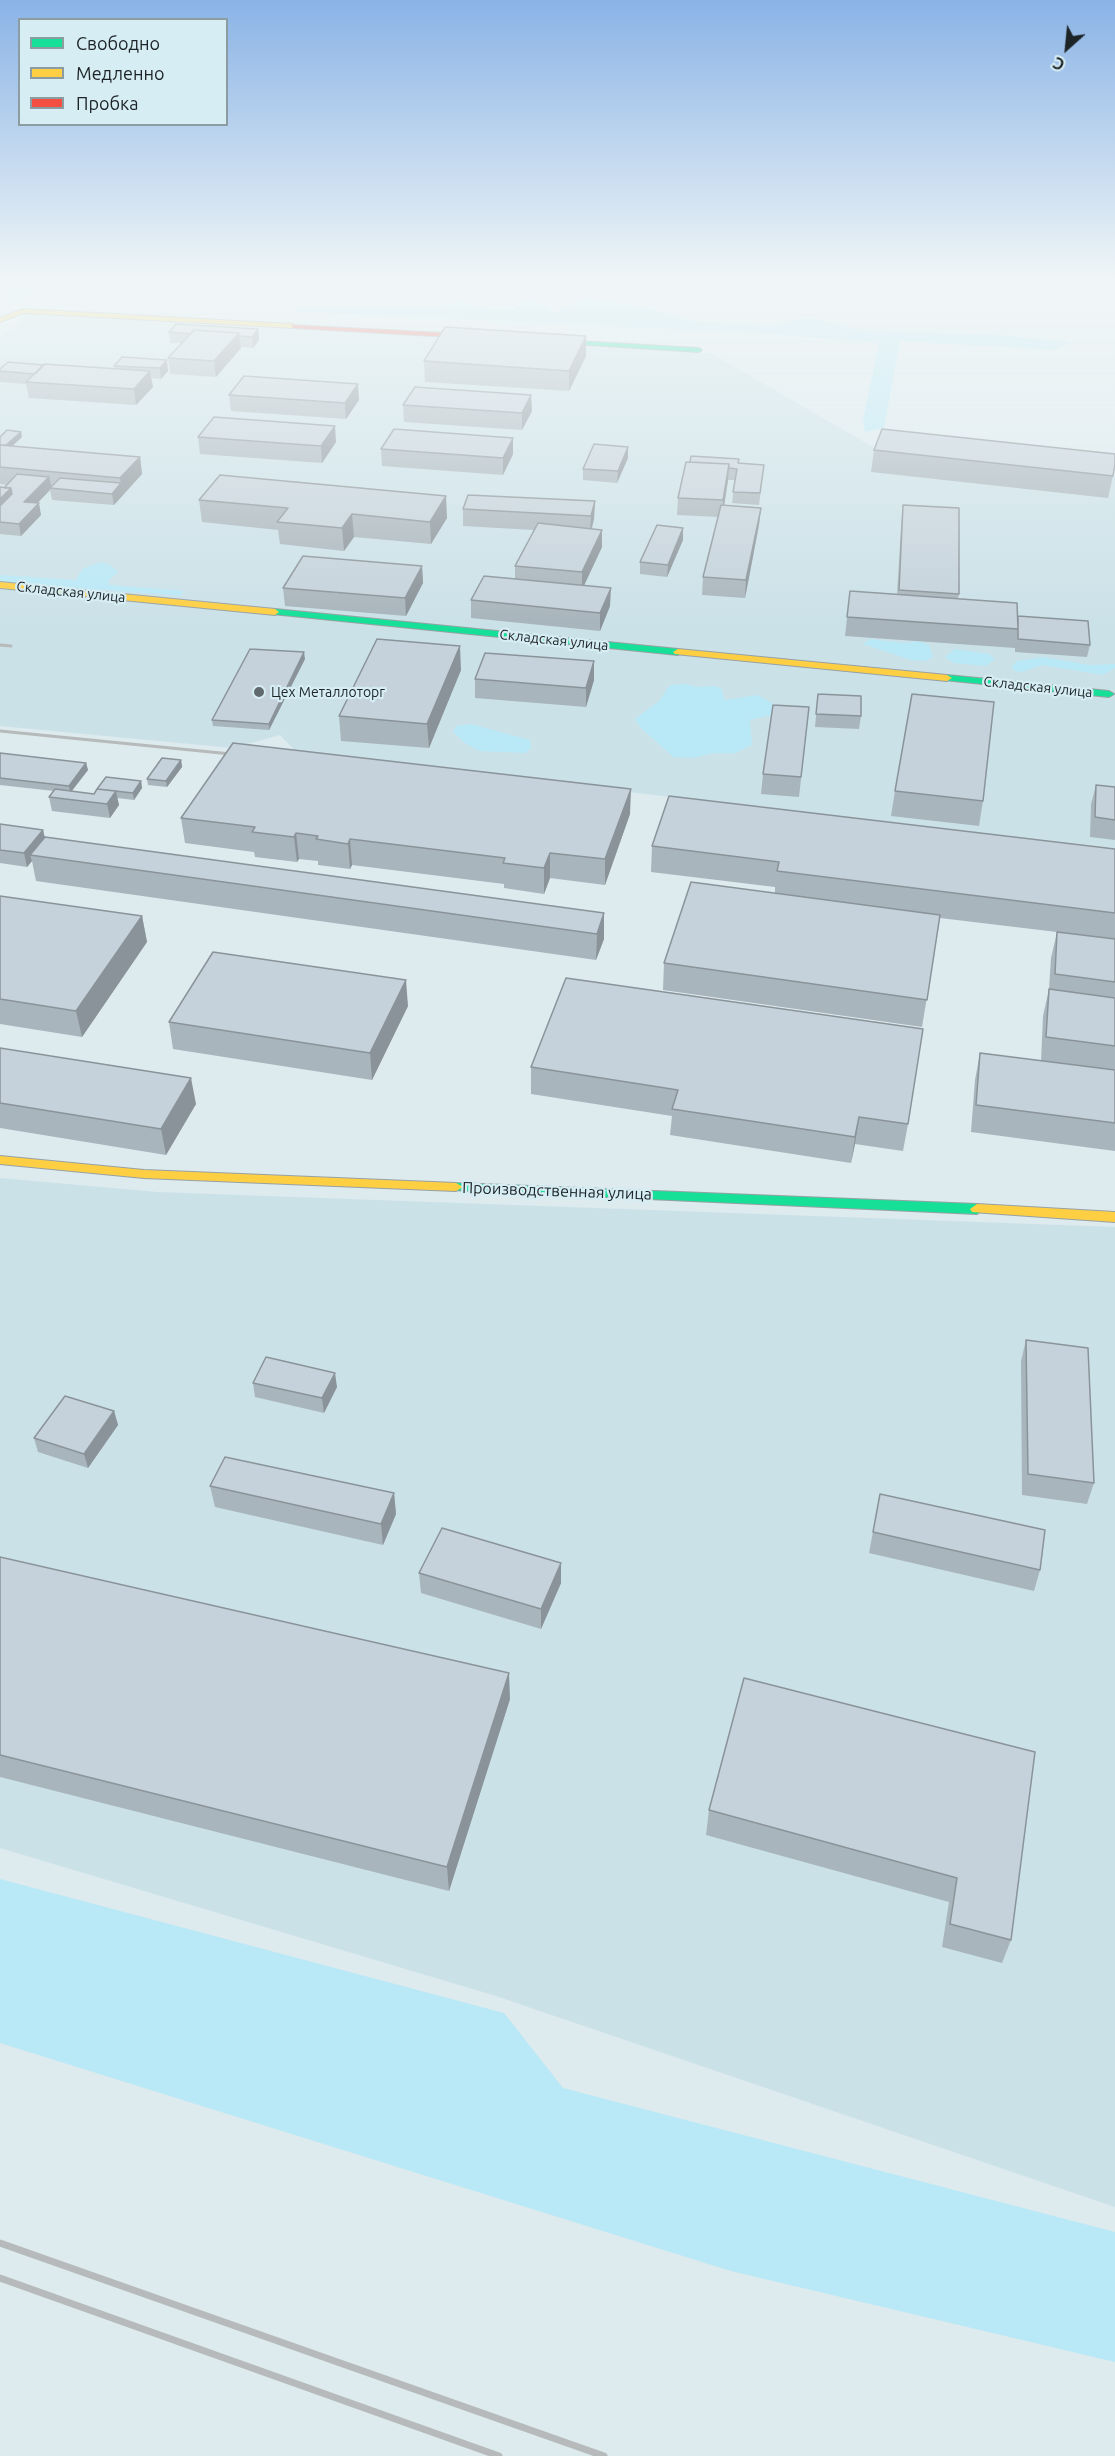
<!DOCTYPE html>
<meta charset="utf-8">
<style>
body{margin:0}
#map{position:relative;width:1115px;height:2456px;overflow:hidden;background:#ddeaee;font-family:Ubuntu,sans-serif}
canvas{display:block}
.legend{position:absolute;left:18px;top:18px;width:210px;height:108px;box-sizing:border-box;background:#d7edf4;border:2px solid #8c9da2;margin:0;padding:8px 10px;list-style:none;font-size:18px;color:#1c2427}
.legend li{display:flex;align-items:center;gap:12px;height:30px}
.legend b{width:30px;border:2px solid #8c9da2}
.north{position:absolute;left:1037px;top:18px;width:60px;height:60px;-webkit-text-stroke:4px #d7edf4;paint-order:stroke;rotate:207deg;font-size:16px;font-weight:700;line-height:24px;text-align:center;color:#1c2427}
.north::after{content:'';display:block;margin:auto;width:21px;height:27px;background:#1c2427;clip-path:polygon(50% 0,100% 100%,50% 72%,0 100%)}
</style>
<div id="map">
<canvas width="1115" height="2456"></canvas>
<ul class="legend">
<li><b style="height:8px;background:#16e098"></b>Свободно</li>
<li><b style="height:8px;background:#ffcf43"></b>Медленно</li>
<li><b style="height:8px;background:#f24e42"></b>Пробка</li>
</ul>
<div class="north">С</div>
</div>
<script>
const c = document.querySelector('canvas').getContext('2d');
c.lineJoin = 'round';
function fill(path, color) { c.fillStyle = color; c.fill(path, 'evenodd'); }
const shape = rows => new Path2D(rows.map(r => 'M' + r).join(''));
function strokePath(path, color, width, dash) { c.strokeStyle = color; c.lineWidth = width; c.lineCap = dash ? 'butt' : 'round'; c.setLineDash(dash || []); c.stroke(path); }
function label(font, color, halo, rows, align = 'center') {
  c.font = font + ' Ubuntu,sans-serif'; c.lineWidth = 4.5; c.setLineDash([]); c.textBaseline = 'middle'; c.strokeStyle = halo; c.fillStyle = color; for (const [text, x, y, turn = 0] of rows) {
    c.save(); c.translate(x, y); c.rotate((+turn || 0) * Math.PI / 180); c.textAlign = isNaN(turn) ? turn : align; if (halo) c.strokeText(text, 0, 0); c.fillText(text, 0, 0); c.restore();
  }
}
const built = shape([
 [28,314,711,353,880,451,1115,476,1115,848,298,754,280,735,233,748,0,726,0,338],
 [0,1178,157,1192,1115,1227,1115,2207,496,1996,0,1848]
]);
const green = shape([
 [11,278,54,278,28,298,3,303],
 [525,300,542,304,553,313,583,300,620,303,666,313,690,321,771,326,797,319,814,319,862,330,997,335,1072,342,1054,350,900,341,884,428,865,432,863,419,879,343,762,333,293,312,299,307,438,307,460,302,495,311,515,309],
 [101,562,110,565,118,572,109,580,109,585,183,591,181,596,0,582,0,575,76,580,82,569],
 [870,639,905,643,919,641,929,645,933,657,926,661,911,660,863,644],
 [955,649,989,654,995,659,986,666,954,663,945,657],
 [1043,657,1090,665,1115,664,1115,668,1103,675,1042,665,1022,672,1015,671,1011,667,1017,661],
 [687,684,697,687,715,686,722,689,724,700,758,695,772,703,775,714,750,720,752,745,736,753,714,753,693,758,673,757,641,728,635,719,659,701,670,685],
 [471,724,530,740,531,748,525,753,479,751,465,743,453,732,456,726],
 [0,1879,504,2013,563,2088,1115,2232,1115,2362,731,2271,0,2043]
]);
const fast = shape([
 [542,339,699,348,702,350,699,352,540,342,542,339],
 [275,609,678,649,683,652,678,655,272,614,271,612,275,609],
 [947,675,1109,691,1114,694,1109,697,944,680,942,678,947,675],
 [456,1183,977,1204,984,1209,977,1214,451,1190,449,1187,451,1184,456,1183]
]);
const slow = shape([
 [23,309,293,324,296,326,293,328,24,313,0,322,0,318,23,309],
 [0,582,275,609,279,612,275,615,0,588,0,582],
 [678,649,947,675,952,678,947,681,675,654,673,652,678,649],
 [0,1156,144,1170,456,1183,463,1187,456,1191,144,1178,0,1164,0,1156],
 [977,1204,1115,1212,1115,1222,972,1212,970,1209,977,1204]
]);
const jam = shape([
 [291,325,485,335,488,337,485,339,293,328,291,325]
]);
const railFar1 = shape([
 [0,645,11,646],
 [0,731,241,755]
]);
const rail = shape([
 [0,2243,604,2456],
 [0,2278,499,2456]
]);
const wall = shape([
 [258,329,259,340,253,348,241,347,241,348,216,377,170,374,168,358,182,343,170,343,169,332],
 [586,336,586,356,569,391,425,382,424,361],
 [122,357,168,371,161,379,151,378,153,387,136,405,29,398,26,384,0,382,0,369,44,365,115,369,114,366],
 [229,395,359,400,346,419,231,411],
 [531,395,532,411,522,430,404,422,403,405],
 [0,437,22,437,12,446,140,457,142,474,114,505,52,500,50,490,37,503,41,515,21,536,0,534,0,487,4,488,7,485,0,484],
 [198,437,336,442,322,463,200,454],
 [381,449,513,454,503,475,382,466],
 [874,450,1113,476,1108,498,871,472],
 [628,458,617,483,583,480,583,469],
 [686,462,764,465,759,505,732,503,735,480,728,480,724,506,761,508,759,525,745,598,702,595,703,577,718,517,677,515,678,498],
 [199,500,447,518,431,544,354,537,344,551,280,544,278,530,202,522],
 [595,501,594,519,592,529,602,530,602,547,584,585,610,606,600,631,471,618,471,600,515,579,515,566,534,530,463,526,463,509],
 [903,505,959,594,958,599,1018,616,1090,645,1087,657,1015,652,1015,648,845,636,850,591,897,595,901,527],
 [683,528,683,540,667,577,640,574,640,562],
 [422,566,423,583,406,616,285,606,283,588],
 [305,659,269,730,213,726,212,720],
 [594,661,594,680,586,707,475,698,475,679],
 [461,670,429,748,341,741,339,716],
 [818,694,861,716,859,729,815,727],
 [809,707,799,797,761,794,763,774],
 [0,753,86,763,88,770,72,791,94,794,141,781,142,788,134,800,117,798,119,805,110,818,52,811,49,797,54,791,0,785],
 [181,760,182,767,167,787,148,785,147,779],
 [1096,785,1115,787,1115,840,1090,837,1091,804],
 [895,791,983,801,979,826,891,816],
 [630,814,605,885,550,878,544,894,504,888,504,884,352,865,350,869,318,865,318,861,299,859,297,862,255,857,254,852,185,843,181,818],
 [0,824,43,830,45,838,604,913,604,939,596,960,36,881,32,861,27,867,0,863],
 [652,846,1115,849,1115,1151,971,1132,975,1080,980,1053,1041,1061,1043,1016,1049,989,1051,958,1057,932,940,918,922,1027,663,990,664,963,775,893,775,887,651,872],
 [0,896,142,916,147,942,82,1037,0,1024],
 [408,1006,372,1080,173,1049,169,1022],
 [0,1048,196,1104,166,1155,0,1128],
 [531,1067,908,1124,903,1151,855,1144,851,1163,670,1135,672,1116,531,1094],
 [1026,1340,1094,1483,1087,1504,1022,1495,1021,1361],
 [253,1383,337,1387,324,1413,255,1397],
 [114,1411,118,1425,88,1468,38,1452,34,1438],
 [210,1486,394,1493,396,1514,383,1545,215,1507],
 [880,1494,1040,1570,1034,1591,869,1553],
 [0,1557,510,1699,449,1891,0,1777],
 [561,1563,561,1583,541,1629,421,1593,419,1573],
 [1035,1752,1011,1940,1002,1963,942,1947,949,1902,706,1835,709,1810]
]);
const shadedWall = shape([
 [258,329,259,340,253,348,252,337],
 [239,333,241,348,216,377,214,361],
 [586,336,586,356,569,391,569,371],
 [167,360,168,371,161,379,160,368],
 [150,371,153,387,136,405,134,389],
 [358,384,359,400,346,419,345,403],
 [531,395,532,411,522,430,522,413],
 [335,426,336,442,322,463,321,446],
 [21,432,22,437,4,454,3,448],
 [513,438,513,454,503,475,503,458],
 [628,447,628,458,617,483,618,471],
 [140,457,142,474,123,495,120,478],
 [729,464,728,481,722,518,723,500],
 [49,477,52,488,50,488,50,490,27,514,24,502],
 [121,483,123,495,114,505,112,494],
 [11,488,15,505,0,520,0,499],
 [446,496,447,518,431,544,430,522],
 [595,501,594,519,590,533,591,516],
 [39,503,41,515,21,536,19,524],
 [761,508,759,525,745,598,746,580],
 [352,514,354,537,344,551,342,528],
 [683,528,683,540,667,577,668,565],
 [602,530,602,547,582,590,582,572],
 [422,566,423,583,406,616,405,598],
 [611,588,610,606,600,631,600,613],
 [460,646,461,670,429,748,427,724],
 [304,652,305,659,269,730,269,724],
 [594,661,594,680,586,707,586,688],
 [181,760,182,767,167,787,166,781],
 [86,763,88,770,70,793,69,786],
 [141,781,142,788,134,800,133,793],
 [631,789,630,814,605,885,605,859],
 [116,791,119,805,110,818,107,804],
 [43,830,46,843,30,855,32,861,27,867,24,853],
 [296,833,299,859,297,862,294,837],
 [350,839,352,865,350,869,348,844],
 [550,853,550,878,544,894,544,868],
 [604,913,604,939,596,960,597,934],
 [142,916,147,942,82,1037,76,1011],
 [406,980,408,1006,372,1080,370,1053],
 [191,1078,196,1104,166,1155,161,1129],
 [859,1117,855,1144,851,1163,855,1137],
 [335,1373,337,1387,324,1413,322,1398],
 [114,1411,118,1425,88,1468,84,1454],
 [394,1493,396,1514,383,1545,381,1524],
 [561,1563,561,1583,541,1629,541,1609],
 [509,1673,510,1699,449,1891,447,1867]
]);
const building = shape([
 [176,324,258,329,252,337,239,336,239,333,194,330,191,334,169,332,176,324],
 [445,327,586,336,569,371,424,361,445,327],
 [194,330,239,333,214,361,168,358,194,330],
 [122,357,167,360,160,368,114,366,122,357],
 [8,362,44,365,35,374,0,371,0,369,8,362],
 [44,364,150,371,134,389,26,382,44,364],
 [244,376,358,384,345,403,229,395,244,376],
 [415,387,531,395,522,413,403,405,415,387],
 [214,417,335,426,321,446,198,437,214,417],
 [394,429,513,438,503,458,381,449,394,429],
 [882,429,1115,454,1115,464,1113,476,874,450,882,429],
 [7,430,21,432,6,445,0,445,0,437,7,430],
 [594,444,628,447,618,471,583,469,594,444],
 [0,445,140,457,120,478,0,467,0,445],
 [691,456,739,459,738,463,764,465,760,493,733,492,737,469,729,468,729,464,690,462,691,456],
 [686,462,729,464,723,500,678,498,686,462],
 [17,474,49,477,24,502,39,503,19,524,0,522,0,506,12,494,11,488,4,488,17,474],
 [220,475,446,496,430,522,352,514,342,528,277,522,288,508,199,500,220,475],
 [60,478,121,483,112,494,50,488,60,478],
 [0,487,11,488,0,499,0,487],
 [468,495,595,501,591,516,463,509,468,495],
 [721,505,761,508,746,580,703,577,721,505],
 [903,505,959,508,959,594,899,590,903,505],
 [538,523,602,530,582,572,515,566,538,523],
 [657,525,683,528,668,565,640,562,657,525],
 [303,556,422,566,405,598,283,588,303,556],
 [484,576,611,588,600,613,471,600,484,576],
 [850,591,1017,603,1018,629,847,617,850,591],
 [1018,616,1088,621,1090,645,1018,639,1018,616],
 [377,639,460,646,427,724,339,716,377,639],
 [250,649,304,652,269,724,212,720,250,649],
 [485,653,594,661,586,688,475,679,485,653],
 [818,694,861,696,861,716,816,714,818,694],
 [912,694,994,702,983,801,895,791,912,694],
 [773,705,809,707,801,777,763,774,773,705],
 [233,743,631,789,605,859,550,853,544,868,503,863,505,858,350,839,348,844,316,839,318,836,296,833,294,837,252,832,255,827,181,818,233,743],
 [0,753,86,763,69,786,0,778,0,753],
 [162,758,181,760,166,781,147,779,162,758],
 [106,777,141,781,133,793,97,789,106,777],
 [1096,785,1115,787,1115,820,1095,817,1096,785],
 [55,789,94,794,97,789,116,791,107,804,49,797,55,789],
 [669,796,1115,849,1115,913,777,871,779,862,652,846,669,796],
 [0,824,43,830,24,853,0,850,0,824],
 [45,837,604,913,597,934,30,855,45,837],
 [691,882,940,915,927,1000,664,963,691,882],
 [0,896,142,916,76,1011,0,999,0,896],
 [1057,932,1115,939,1115,982,1055,974,1057,932],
 [213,952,406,980,370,1053,169,1022,213,952],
 [566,978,923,1029,908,1124,859,1117,855,1137,672,1109,678,1090,531,1067,566,978],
 [1049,989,1115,998,1115,1046,1046,1037,1049,989],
 [0,1048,191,1078,161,1129,0,1103,0,1048],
 [980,1053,1115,1070,1115,1123,976,1105,980,1053],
 [1026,1340,1088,1348,1094,1483,1028,1474,1026,1340],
 [266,1357,335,1373,322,1398,253,1383,266,1357],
 [65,1396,114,1411,84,1454,34,1438,65,1396],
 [225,1457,394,1493,381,1524,210,1486,225,1457],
 [880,1494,1045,1530,1040,1570,873,1532,880,1494],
 [442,1528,561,1563,541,1609,419,1573,442,1528],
 [0,1557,509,1673,447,1867,0,1755,0,1557],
 [744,1678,1035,1752,1011,1940,950,1924,957,1878,709,1810,744,1678]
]);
const markers = [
 [259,692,6,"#60696d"]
];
const farStreetnames = [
 ["Складская улица",71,592,6],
 ["Складская улица",554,640,6],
 ["Складская улица",1038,687,6]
];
const farPoinames = [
 ["Цех Металлоторг",271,692]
];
const streetNames = [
 ["Производственная улица",557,1191,2]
];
fill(built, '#cbe1e8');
fill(green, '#b9e8f6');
strokePath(fast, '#97a1a4', 2);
strokePath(slow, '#97a1a4', 2);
strokePath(jam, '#97a1a4', 2);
fill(fast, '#16e098');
fill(slow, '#ffcf43');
fill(jam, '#f24e42');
strokePath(railFar1, '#b7baba', 3);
strokePath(rail, '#b7baba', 7);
fill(wall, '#a9b5bc');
fill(shadedWall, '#8a9399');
fill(building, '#c5d2db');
strokePath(building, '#8a9399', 1.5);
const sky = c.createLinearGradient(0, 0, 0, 621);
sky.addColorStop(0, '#8ab3e6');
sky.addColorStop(0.45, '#f0f6f7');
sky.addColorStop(1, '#f0f6f700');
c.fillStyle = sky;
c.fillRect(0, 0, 1115, 621);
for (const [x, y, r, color] of markers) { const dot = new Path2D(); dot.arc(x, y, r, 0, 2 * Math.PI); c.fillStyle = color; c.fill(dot); strokePath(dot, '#d7edf4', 2); }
label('14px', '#1c2427', '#d7edf4', farStreetnames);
label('14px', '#1c2427', '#d7edf4', farPoinames, 'left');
label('16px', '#1c2427', '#d7edf4', streetNames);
</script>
